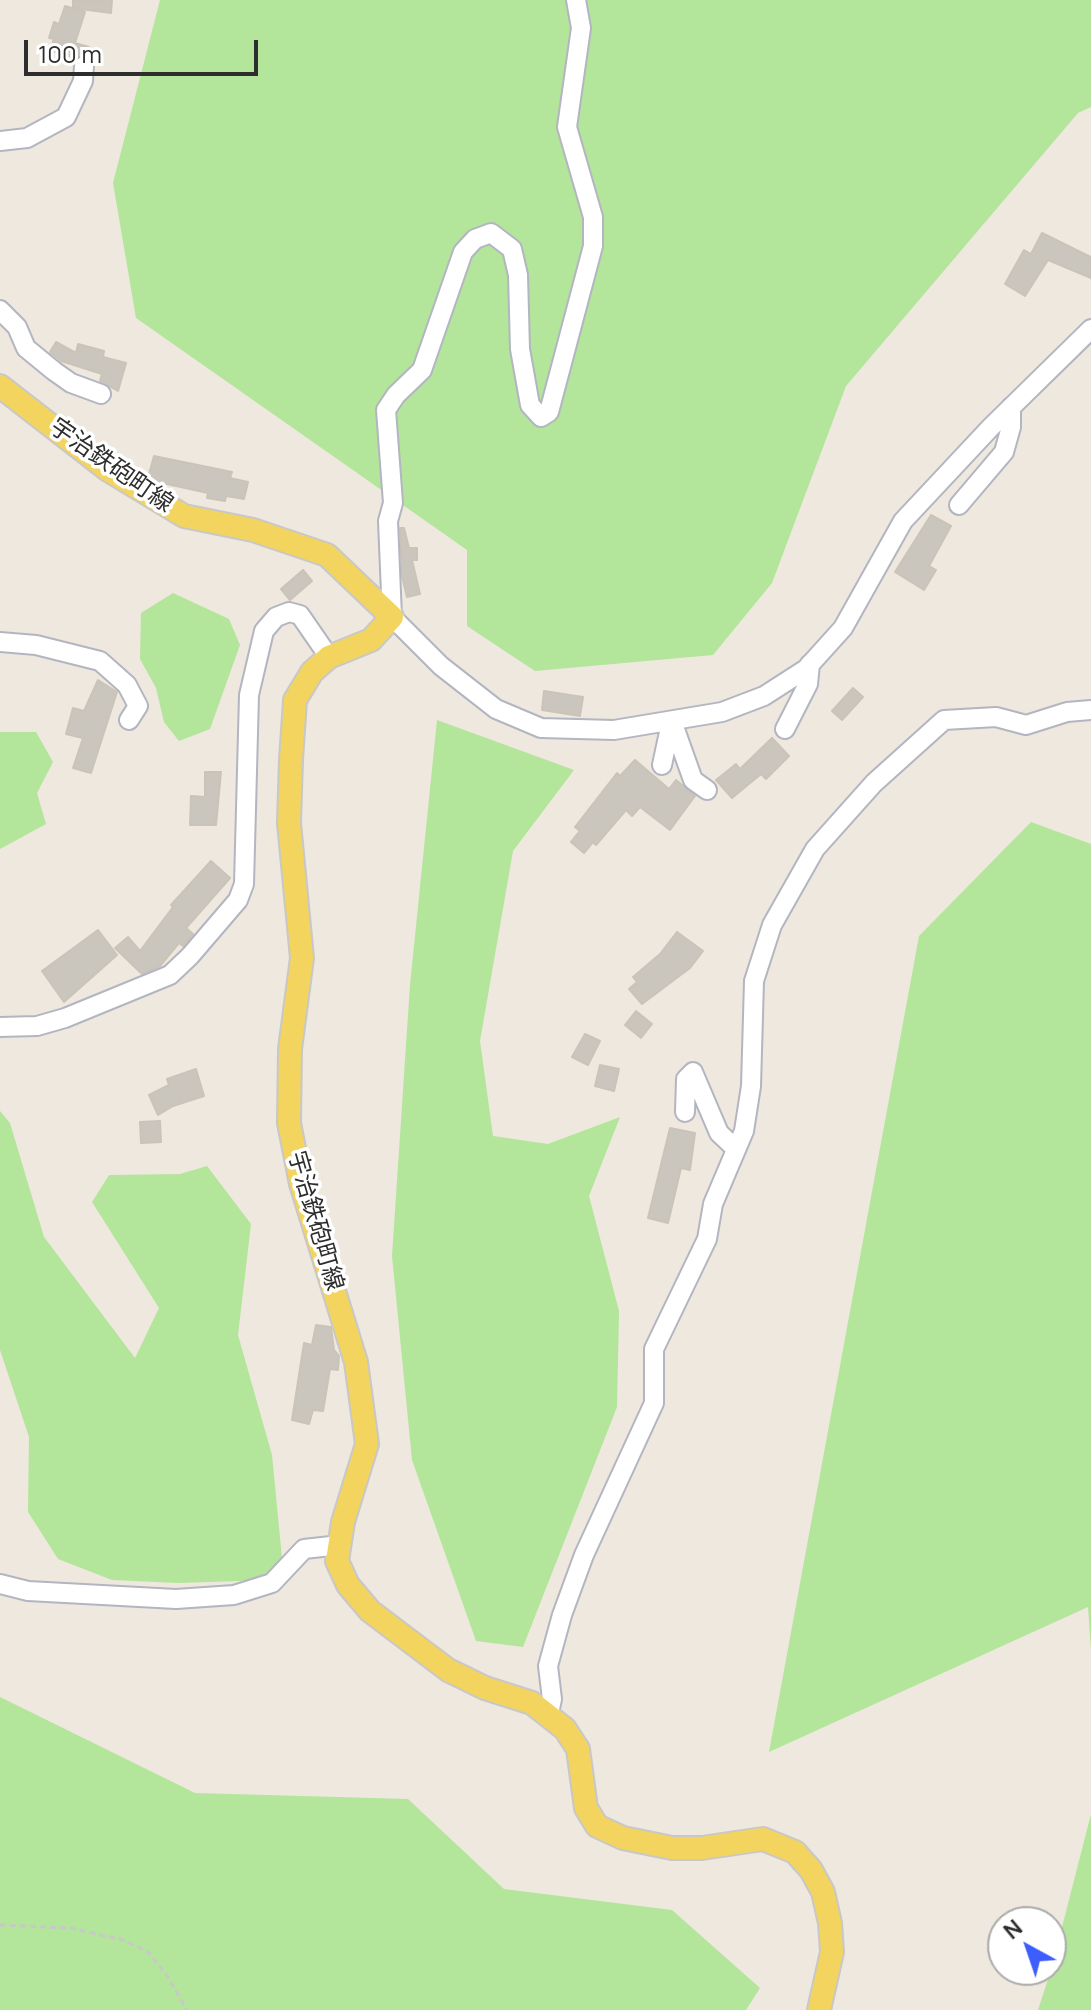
<!DOCTYPE html>
<meta charset="utf-8">
<style>
body{margin:0}
#map{position:relative;width:1091px;height:2010px;overflow:hidden;background:#eee8df;font-family:Manrope,sans-serif}
canvas{display:block}
.north{position:absolute;left:987px;top:1906px;width:80px;height:80px;box-sizing:border-box;background:#fff;border:2px solid #ababab;border-radius:50%;rotate:320deg;font-size:22px;font-weight:700;line-height:32px;text-align:center;color:#2d2d2d}
.north::after{content:'';display:block;margin:auto;width:28px;height:36px;background:#3d5dfd;clip-path:polygon(50% 0,100% 100%,50% 72%,0 100%)}
.scale{position:absolute;left:24px;top:40px;width:234px;height:36px;box-sizing:border-box;border:4px solid #2d2d2d;border-top:0;padding-left:10px;font-size:24px;line-height:28px;white-space:nowrap;color:#2d2d2d;-webkit-text-stroke:6px #fff;paint-order:stroke}
</style>
<div id="map">
<canvas width="1091" height="2010"></canvas>
<div class="north">N</div>
<div class="scale">100 m</div>
</div>
<script>
const c = document.querySelector('canvas').getContext('2d');
c.lineJoin = 'round';
function fill(path, color) { c.fillStyle = color; c.fill(path, 'evenodd'); }
const shape = rows => new Path2D(rows.map(r => 'M' + r).join(''));
function strokePath(path, color, width, dash) { c.strokeStyle = color; c.lineWidth = width; c.lineCap = dash ? 'butt' : 'round'; c.setLineDash(dash || []); c.stroke(path); }
function label(font, color, halo, rows, align = 'center') {
  c.font = font + ' Manrope,"Noto Sans JP",sans-serif'; c.lineWidth = 7; c.setLineDash([]); c.textBaseline = 'middle'; c.strokeStyle = halo; c.fillStyle = color; for (const [text, x, y, turn = 0] of rows) {
    c.save(); c.translate(x, y); c.rotate((+turn || 0) * Math.PI / 180); c.textAlign = isNaN(turn) ? turn : align; if (halo) c.strokeText(text, 0, 0); c.fillText(text, 0, 0); c.restore();
  }
}
const green = shape([
 [160,0,1091,0,1091,107,1078,113,846,386,772,583,713,655,535,671,467,626,467,550,136,318,113,183],
 [173,593,229,619,240,645,210,729,179,741,164,722,156,688,140,659,141,613],
 [437,720,574,770,513,851,480,1041,493,1136,548,1144,620,1117,589,1196,619,1311,617,1407,523,1647,476,1641,412,1460,392,1256,410,985],
 [0,732,36,732,53,762,37,793,46,824,0,849],
 [1031,822,1091,844,1091,1650,1088,1607,769,1752,919,936],
 [0,1111,10,1123,44,1237,135,1358,159,1308,92,1202,109,1175,180,1174,207,1166,251,1224,238,1335,272,1455,282,1558,270,1580,178,1583,112,1580,58,1559,28,1512,29,1437,0,1350],
 [0,1697,195,1793,408,1799,504,1889,672,1910,760,1988,746,2010,0,2010],
 [1091,1814,1091,2010,1038,2010,1051,1970]
]);
const building = shape([
 [73,0,112,0,111,13,73,8,73,0],
 [65,6,85,12,75,43,89,47,87,55,75,58,50,50,54,39,49,38,54,22,59,24,65,6],
 [1042,233,1091,257,1091,278,1048,260,1025,296,1005,284,1024,250,1031,254,1042,233],
 [56,342,76,353,78,344,104,351,103,357,126,363,118,391,100,381,102,374,61,361,50,352,56,342],
 [154,456,232,472,230,478,248,482,244,499,226,496,225,501,207,498,208,493,153,481,148,478,154,456],
 [931,515,951,526,929,566,936,570,924,590,895,572,931,515],
 [400,528,404,528,409,548,417,548,417,560,412,560,420,594,407,597,402,576,400,528],
 [303,570,312,581,290,600,281,589,303,570],
 [98,680,117,692,91,773,73,768,83,738,66,734,73,708,84,711,98,680],
 [853,688,863,697,842,720,832,711,853,688],
 [544,691,583,697,580,716,542,710,544,691],
 [772,738,789,756,766,779,761,774,732,798,716,780,736,764,740,769,772,738],
 [635,760,669,789,676,780,695,796,670,830,640,807,632,816,626,810,596,845,593,842,584,853,571,842,580,831,575,827,617,773,620,776,635,760],
 [205,772,221,772,216,825,190,825,191,796,205,797,205,772],
 [211,861,230,878,186,928,193,934,183,946,179,943,160,966,142,974,115,948,128,937,140,951,173,907,171,905,211,861],
 [98,930,117,955,64,1002,42,971,98,930],
 [677,932,703,951,690,968,642,1004,629,989,637,982,633,977,660,954,677,932],
 [636,1011,652,1024,641,1038,625,1025,636,1011],
 [585,1034,600,1041,588,1065,572,1057,585,1034],
 [600,1065,619,1069,614,1091,595,1086,600,1065],
 [196,1069,204,1096,173,1106,158,1115,149,1095,169,1085,167,1079,196,1069],
 [160,1121,161,1142,141,1143,140,1122,160,1121],
 [670,1128,695,1133,690,1170,681,1168,668,1223,648,1218,670,1128],
 [316,1325,331,1327,334,1350,339,1356,338,1370,330,1369,323,1411,313,1410,309,1424,292,1420,304,1343,312,1345,316,1325]
]);
const path = shape([
 [0,1925,70,1928,123,1940,148,1952,166,1974,187,2010]
]);
const minor = shape([
 [576,0,581,28,567,127,593,217,593,246,549,412,541,417,530,405,520,349,518,275,512,249,491,233,475,239,463,252,422,370,396,395,386,410,393,503,388,521,392,617,441,666,496,709,541,728,614,730,722,712,764,696,806,669,843,628,903,521,991,427,1091,329],
 [0,141,27,138,66,117,83,81,84,66],
 [0,310,17,327,26,348,54,371,71,383,101,394],
 [959,505,1004,452,1011,427,1011,407],
 [0,642,36,645,100,661,127,685,138,706,129,720],
 [672,721,693,780,707,790],
 [785,729,808,684,810,664],
 [662,765,671,723],
 [0,1027,37,1026,65,1018,170,975,190,956,238,900,244,884,249,695,264,631,276,617,289,612,300,615,329,657],
 [685,1112,686,1079,693,1072,719,1133,736,1149],
 [0,1584,28,1591,176,1599,234,1595,272,1583,304,1549,340,1545],
 [549,1713,552,1699,548,1666,562,1615,584,1555,654,1403,654,1349,707,1239,713,1204,744,1131,751,1086,754,981,772,925,815,849,874,783,944,720,996,717,1026,725,1067,712,1091,710]
]);
const major = shape([
 [0,386,108,470,184,516,253,530,327,555,392,617,371,640,329,657,312,672,295,700,291,760,289,823,302,958,290,1049,289,1123,301,1184,356,1362,367,1444,343,1522,337,1561,348,1585,370,1611,448,1670,485,1688,532,1703,565,1729,578,1749,586,1808,597,1826,623,1838,672,1848,702,1848,763,1839,795,1852,811,1870,823,1892,830,1923,832,1952,819,2010]
]);
const streetNames = [
 ["宇治鉄砲町線",111,466,35],
 ["宇治鉄砲町線",315,1221,74]
];
fill(green, '#b3e59b');
fill(building, '#cac6bd');
strokePath(building, '#cac4b8', 2);
strokePath(minor, '#b3b5c0', 22);
strokePath(major, '#c8c8c8', 26);
strokePath(path, '#c8c8c8', 3, [6, 4]);
strokePath(minor, '#fff', 18);
strokePath(major, '#f3d45f', 22);
label('24px', '#2d2d2d', '#fff', streetNames);
</script>
